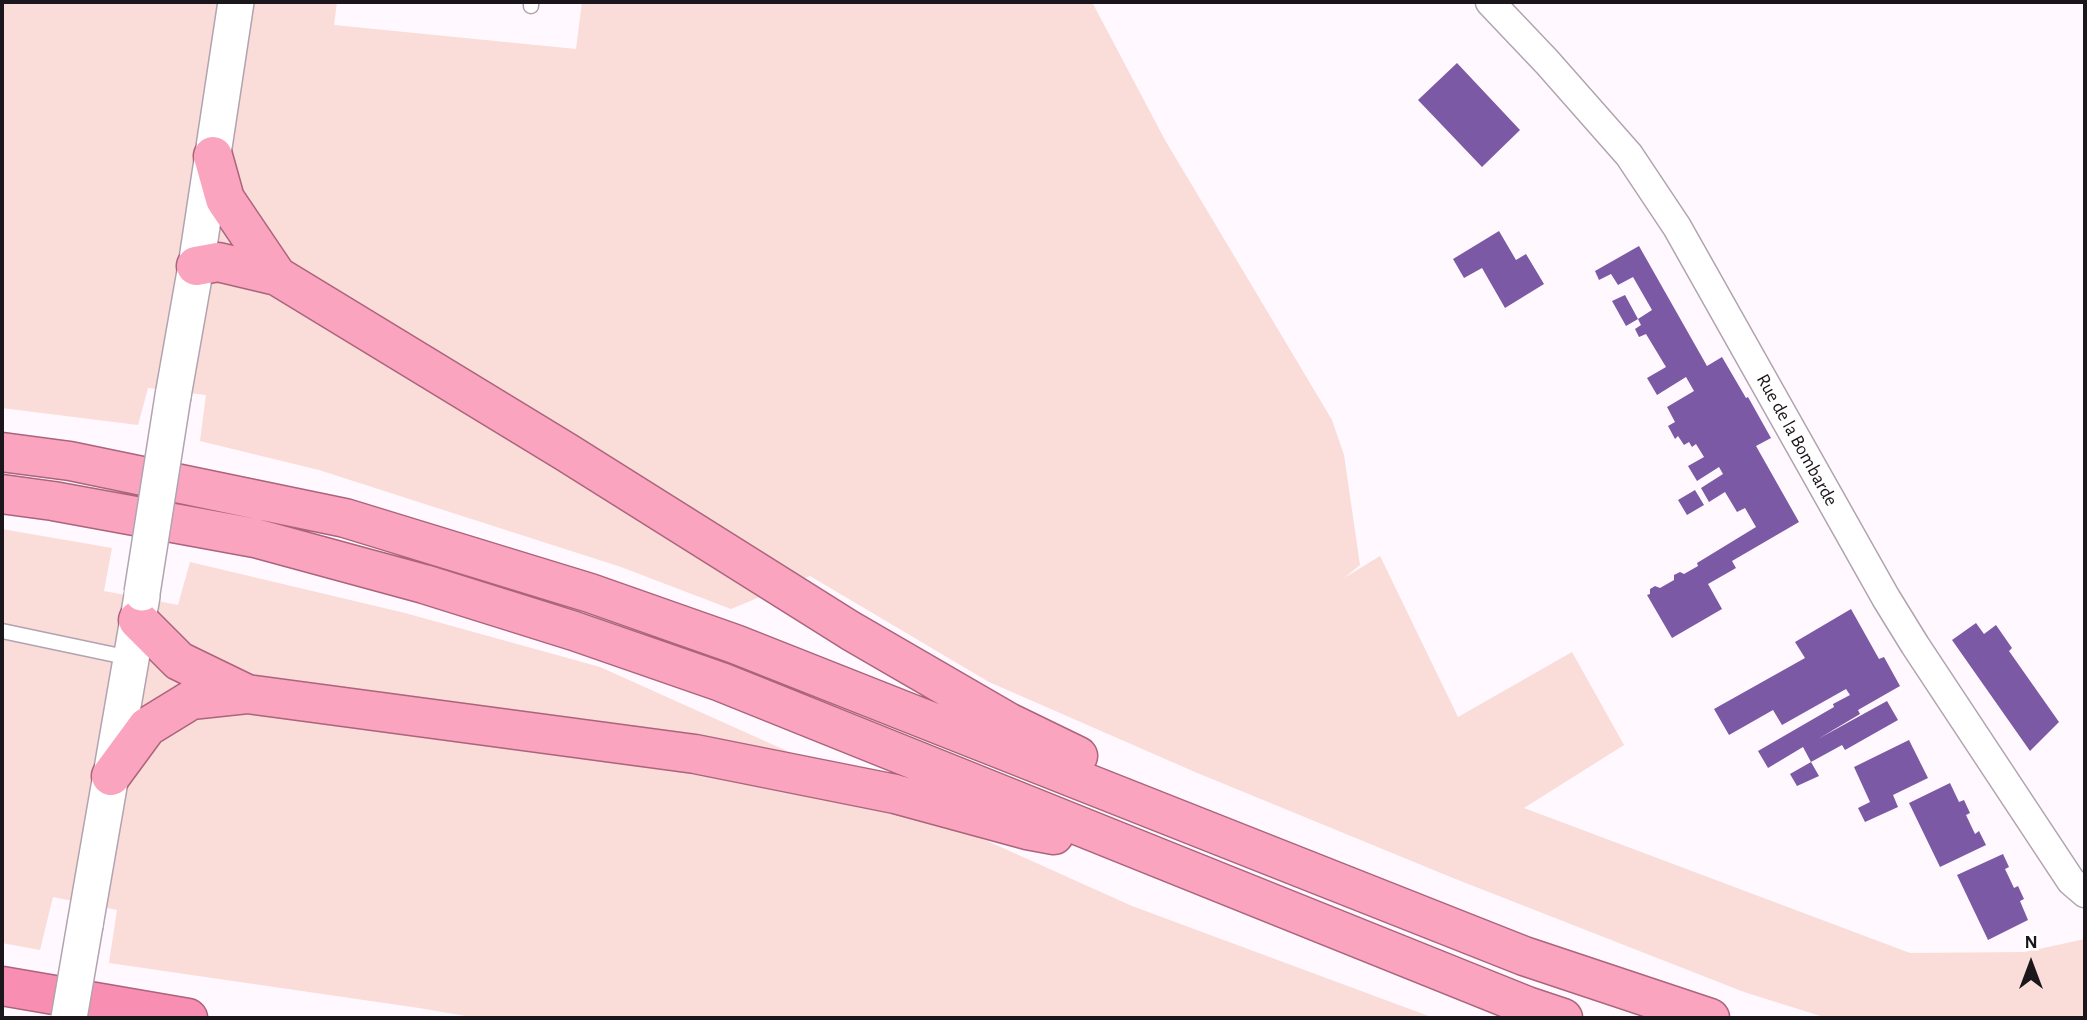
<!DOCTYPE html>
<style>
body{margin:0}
#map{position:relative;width:2087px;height:1020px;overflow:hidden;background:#fff8fe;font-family:"Alegreya Sans",sans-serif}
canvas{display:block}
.frame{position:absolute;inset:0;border:4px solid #1b161b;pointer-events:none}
.north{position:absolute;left:1996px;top:929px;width:70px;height:70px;-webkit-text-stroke:5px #fff;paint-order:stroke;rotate:0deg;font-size:19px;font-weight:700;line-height:28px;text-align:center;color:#1b161b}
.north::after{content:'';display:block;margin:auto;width:24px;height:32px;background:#1b161b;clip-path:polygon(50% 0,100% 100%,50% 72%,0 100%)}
</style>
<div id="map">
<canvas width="2087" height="1020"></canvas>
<div class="frame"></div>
<div class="north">N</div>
</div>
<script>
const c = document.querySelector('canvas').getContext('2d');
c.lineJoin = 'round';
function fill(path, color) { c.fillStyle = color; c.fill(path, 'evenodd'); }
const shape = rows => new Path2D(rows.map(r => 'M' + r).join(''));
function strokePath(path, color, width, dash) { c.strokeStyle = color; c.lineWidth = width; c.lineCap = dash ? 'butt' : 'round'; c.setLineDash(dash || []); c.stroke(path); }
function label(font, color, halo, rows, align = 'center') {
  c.font = font + ' "Alegreya Sans",sans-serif'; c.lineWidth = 5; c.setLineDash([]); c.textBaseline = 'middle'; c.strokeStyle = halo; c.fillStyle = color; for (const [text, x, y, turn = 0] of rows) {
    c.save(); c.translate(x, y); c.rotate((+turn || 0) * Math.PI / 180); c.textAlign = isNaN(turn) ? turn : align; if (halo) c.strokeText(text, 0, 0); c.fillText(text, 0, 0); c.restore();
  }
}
const green = shape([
 [2,2,337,2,334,25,576,49,582,2,1092,2,1165,140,1332,420,1344,455,1360,565,1344,578,1380,556,1458,717,1572,652,1624,745,1524,808,1910,953,2025,952,2085,939,2085,1018,1827,1018,1744,992,1453,878,1195,772,989,682,810,576,731,609,621,567,319,470,200,441,206,395,148,388,138,425,2,408],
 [2,529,112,548,104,591,178,605,190,562,405,613,600,667,1132,906,1434,1018,477,1018,419,1008,109,963,117,910,53,897,40,950,2,943]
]);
const building = shape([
 [1457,63,1520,130,1482,167,1418,100],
 [1499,231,1516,260,1526,254,1544,284,1505,308,1482,268,1464,278,1453,259],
 [1639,246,1707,366,1722,357,1746,398,1748,397,1771,438,1756,446,1799,522,1732,561,1736,568,1708,584,1722,609,1672,638,1647,595,1650,594,1650,589,1655,586,1660,588,1674,580,1674,575,1680,572,1684,574,1698,566,1697,563,1756,527,1745,508,1737,512,1725,492,1709,502,1701,488,1723,474,1719,467,1697,481,1688,466,1704,457,1696,444,1692,447,1689,442,1684,445,1678,436,1675,439,1668,426,1675,422,1667,407,1694,391,1686,377,1657,395,1647,378,1666,367,1646,334,1639,337,1635,329,1641,325,1638,319,1652,310,1633,277,1618,285,1611,274,1599,280,1595,271],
 [1625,295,1638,319,1626,326,1612,301],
 [1695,490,1704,505,1687,515,1678,500],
 [1851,609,1879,659,1884,657,1900,686,1858,710,1860,714,1818,739,1887,701,1898,720,1845,750,1842,745,1811,762,1819,776,1797,786,1790,774,1811,762,1803,747,1768,768,1758,751,1834,707,1833,704,1850,695,1846,689,1782,725,1773,710,1729,735,1714,709,1805,658,1795,642],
 [1976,623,1984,634,1996,625,2012,648,2009,651,2059,722,2030,751,1952,640],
 [1909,740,1928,778,1893,795,1898,807,1865,822,1858,808,1870,802,1854,767],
 [1950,783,1959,802,1964,800,1970,813,1966,815,1975,834,1979,831,1986,845,1940,867,1909,803],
 [2003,854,2009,867,2005,869,2014,888,2018,886,2024,899,2020,901,2028,920,1988,940,1957,875]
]);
const service = shape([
 [531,6,531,2],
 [2,631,130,658]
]);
const minor = shape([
 [1490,2,1547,62,1629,155,1677,227,1886,598,1915,645,2071,881,2085,893]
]);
const tertiary = shape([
 [173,396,196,266,236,2],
 [85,925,142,596]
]);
const trunk = shape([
 [213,156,225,199,277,276],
 [196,266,218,262,277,276,566,452,851,631,1008,722,1078,756],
 [2,452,70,461,345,518,590,593,735,644,1524,956,1710,1018],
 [2,494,53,501,255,538,424,584,574,631,721,682,1527,1006,1563,1018],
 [138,620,179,661,247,694,695,754,895,794,1027,830,1054,835],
 [111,776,147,727,191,700,247,694]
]);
const motorway = shape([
 [2,986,188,1018]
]);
const tertiaryBridge = shape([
 [142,593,173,396],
 [69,1018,85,925]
]);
const streetNames = [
 ["Rue de la Bombarde",1797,440,61]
];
fill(green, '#fadcd8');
fill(building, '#7b59a4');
strokePath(service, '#b2a3b0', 17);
strokePath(minor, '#b2a3b0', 31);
strokePath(tertiary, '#b2a3b0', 38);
strokePath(trunk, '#ab647c', 41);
strokePath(motorway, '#ab647c', 41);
strokePath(service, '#fff', 14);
strokePath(minor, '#fff', 28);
strokePath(tertiary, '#fff', 35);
strokePath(trunk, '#faa4c0', 38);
strokePath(motorway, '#f88eb1', 38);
strokePath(tertiaryBridge, '#b2a3b0', 38, []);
strokePath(tertiaryBridge, '#fff', 35);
label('19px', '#1b161b', '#fff', streetNames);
</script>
